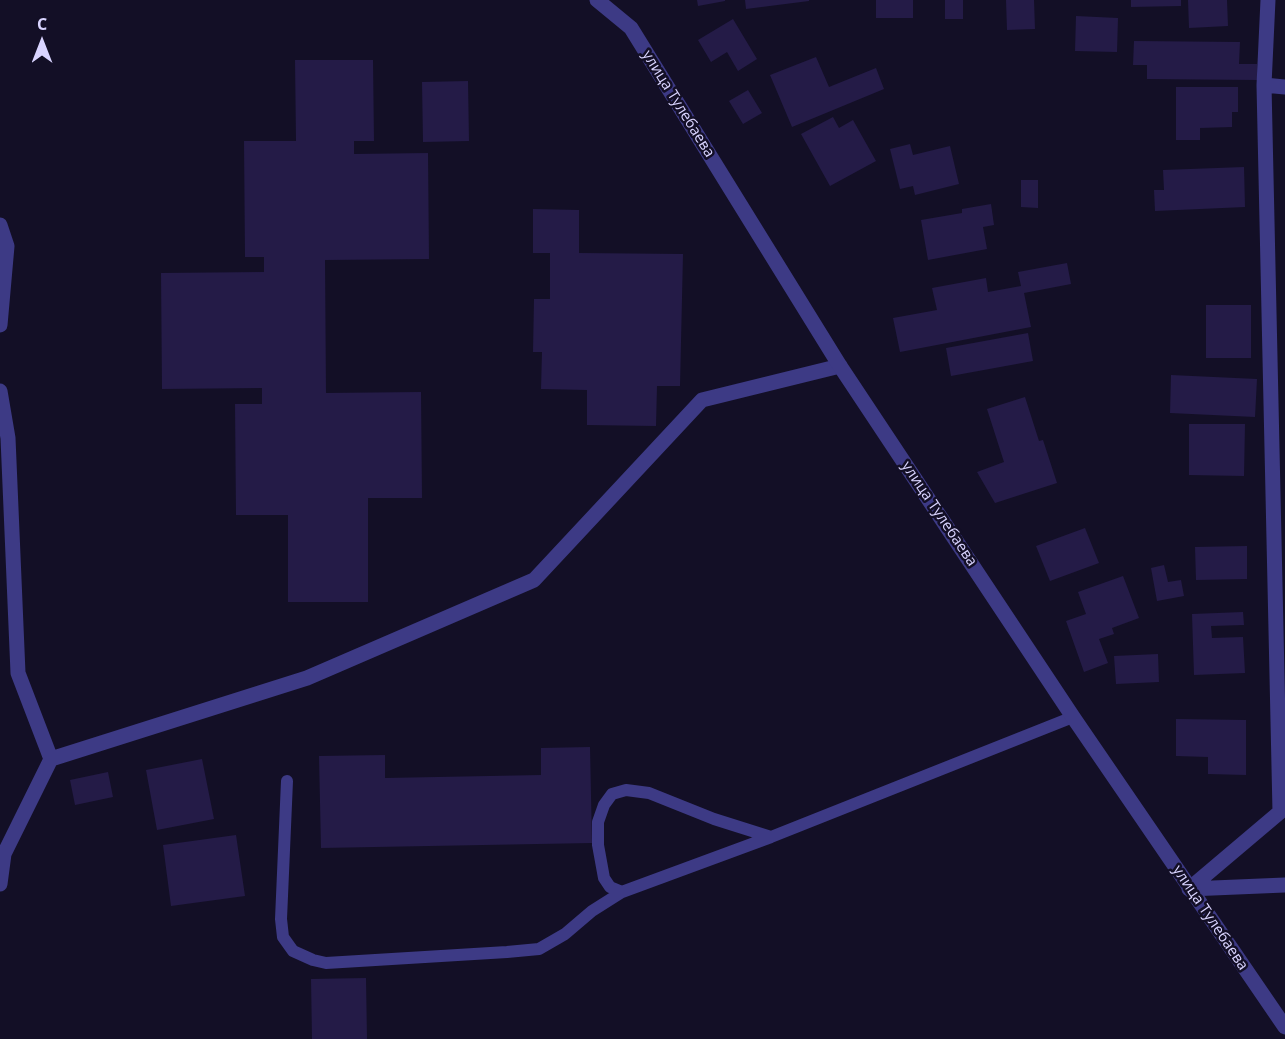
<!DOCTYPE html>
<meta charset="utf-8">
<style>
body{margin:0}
#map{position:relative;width:1285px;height:1039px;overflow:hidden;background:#130f26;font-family:"Open Sans",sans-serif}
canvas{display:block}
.north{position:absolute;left:12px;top:12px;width:60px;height:60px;-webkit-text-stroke:4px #130f26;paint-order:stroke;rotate:0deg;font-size:16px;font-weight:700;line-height:24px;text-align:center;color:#d9d4ff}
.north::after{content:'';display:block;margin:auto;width:21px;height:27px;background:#d9d4ff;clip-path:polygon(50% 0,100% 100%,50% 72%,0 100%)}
</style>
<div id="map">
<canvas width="1285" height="1039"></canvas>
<div class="north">С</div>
</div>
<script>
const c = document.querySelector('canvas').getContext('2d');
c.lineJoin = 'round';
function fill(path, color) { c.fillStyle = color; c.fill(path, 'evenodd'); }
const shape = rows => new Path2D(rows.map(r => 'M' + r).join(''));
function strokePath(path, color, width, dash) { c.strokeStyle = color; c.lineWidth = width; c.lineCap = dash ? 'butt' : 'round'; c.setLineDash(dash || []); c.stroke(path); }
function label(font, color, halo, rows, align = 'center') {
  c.font = font + ' "Open Sans",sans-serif'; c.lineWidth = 5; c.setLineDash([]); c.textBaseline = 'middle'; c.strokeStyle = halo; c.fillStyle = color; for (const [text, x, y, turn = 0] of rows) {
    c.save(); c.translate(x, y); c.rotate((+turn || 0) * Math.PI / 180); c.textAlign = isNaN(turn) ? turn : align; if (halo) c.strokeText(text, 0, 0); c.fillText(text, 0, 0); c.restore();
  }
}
const building = shape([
 [697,0,725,0,725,1,698,6],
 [745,0,809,0,809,1,746,9],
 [876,0,913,0,913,18,876,18],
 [945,0,963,0,963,19,945,19],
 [1006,0,1034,0,1035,29,1007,30],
 [1131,0,1181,0,1181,6,1131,7],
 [1188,0,1227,0,1228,26,1189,28],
 [1076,16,1118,18,1117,52,1075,51],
 [733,19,757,59,738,71,727,52,711,62,698,40],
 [1134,41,1240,42,1239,64,1257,64,1257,80,1147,79,1147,65,1133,65],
 [816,57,829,87,876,68,884,89,792,127,770,75],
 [295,60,373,60,374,141,354,141,354,154,428,153,429,259,325,260,326,393,421,392,422,498,368,498,368,602,288,602,288,515,236,515,235,404,262,404,262,388,162,389,161,273,264,272,264,257,245,257,244,141,296,141],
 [468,81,469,141,423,142,422,82],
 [1176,87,1238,87,1238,112,1232,112,1232,127,1200,128,1200,140,1176,140],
 [748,90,762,113,743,124,729,101],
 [833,117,839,128,853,120,876,161,830,186,801,134],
 [910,144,913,155,950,146,959,184,915,195,913,186,900,189,890,149],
 [1244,167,1245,207,1155,211,1154,190,1164,190,1163,170],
 [1021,180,1038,180,1038,208,1021,207],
 [991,204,994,225,983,227,987,249,928,260,921,220,962,213,962,209],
 [533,209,579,210,579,253,683,254,680,386,657,386,656,426,587,425,587,390,541,389,542,352,533,352,534,299,550,299,550,253,533,253],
 [1067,263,1071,284,1024,293,1031,327,900,352,893,318,937,310,932,288,986,278,988,292,1021,286,1018,272],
 [1206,305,1251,305,1251,358,1206,358],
 [1028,333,1033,361,951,376,946,348],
 [1171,375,1257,379,1255,417,1170,413],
 [1025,397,1039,441,1043,440,1057,483,995,503,977,472,1004,462,987,409],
 [1189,424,1245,424,1244,476,1189,475],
 [1085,528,1099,563,1050,581,1036,546],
 [1247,546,1247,579,1196,580,1195,547],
 [1164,565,1168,582,1181,580,1184,596,1157,601,1151,568],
 [1123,576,1139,618,1112,628,1114,634,1099,639,1108,663,1084,672,1066,621,1086,614,1078,592],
 [1243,612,1244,625,1211,626,1212,638,1243,637,1245,673,1194,675,1192,614],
 [1158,654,1159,682,1116,684,1114,656],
 [1176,719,1246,720,1246,775,1208,774,1208,757,1176,756],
 [590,747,592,843,321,848,319,756,385,755,385,778,541,775,541,748],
 [202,759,214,819,157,830,146,770],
 [108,772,113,797,75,805,70,780],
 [236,835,245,896,171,906,163,845],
 [366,978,367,1039,312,1039,311,979]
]);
const service = shape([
 [287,781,281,919,283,937,293,951,313,960,326,963,507,952,539,949,565,934,592,911,622,892,771,837,1073,717],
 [622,892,610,887,604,878,598,845,598,822,604,805,612,794,626,790,649,793,714,819,771,837]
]);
const minor = shape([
 [1264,85,1285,87],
 [0,225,7,246,0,325],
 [0,391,8,438,18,673,51,759,307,678,534,580,702,400,840,366],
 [0,884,4,854,51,759],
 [1189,889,1280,812,1264,85,1268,0],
 [1189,889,1285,885]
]);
const tertiary = shape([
 [597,0,631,28,840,366,1073,717,1285,1027]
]);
const streetNames = [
 ["улица Тулебаева",678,104,58],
 ["улица Тулебаева",939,514,56],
 ["улица Тулебаева",1210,918,56]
];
fill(building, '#241b47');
strokePath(service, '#3d3a85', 12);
strokePath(minor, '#3d3a85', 15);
strokePath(tertiary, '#3d3a85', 15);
label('15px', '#d9d4ff', '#130f26', streetNames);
</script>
